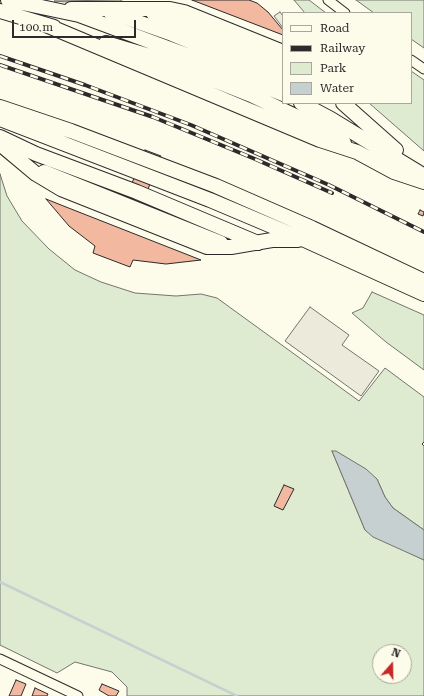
<!DOCTYPE html>
<style>
body{margin:0}
#map{position:relative;width:424px;height:696px;overflow:hidden;background:#fdfbea;font-family:"Roboto Serif",serif}
canvas{display:block}
.legend{position:absolute;left:282px;top:12px;width:130px;height:92px;box-sizing:border-box;background:#fdfbea;border:1px solid #a9a89e;margin:0;padding:5px 7px;list-style:none;font-size:12px;color:#2b2b2b}
.legend li{display:flex;align-items:center;gap:8px;height:20px}
.legend b{width:20px;border:1px solid #a9a89e}
.north{position:absolute;left:372px;top:644px;width:40px;height:40px;box-sizing:border-box;background:#fdfbea;border:1px solid #a9a89e;border-radius:50%;rotate:20deg;font-size:11px;font-weight:700;line-height:16px;text-align:center;color:#2b2b2b}
.north::after{content:'';display:block;margin:auto;width:14px;height:18px;background:#c62828;clip-path:polygon(50% 0,100% 100%,50% 72%,0 100%)}
.scale{position:absolute;left:12px;top:20px;width:124px;height:18px;box-sizing:border-box;border:2px solid #2b2b2b;border-top:0;padding-left:5px;font-size:12px;line-height:14px;white-space:nowrap;color:#2b2b2b;-webkit-text-stroke:3px #fdfbea;paint-order:stroke}
</style>
<div id="map">
<canvas width="424" height="696"></canvas>
<ul class="legend">
<li><b style="height:5px;background:#fdfbea"></b>Road</li>
<li><b style="height:5px;background:#2b2b2b"></b>Railway</li>
<li><b style="height:11px;background:#deebd1"></b>Park</li>
<li><b style="height:11px;background:#c7d0d0"></b>Water</li>
</ul>
<div class="north">N</div>
<div class="scale">100 m</div>
</div>
<script>
const c = document.querySelector('canvas').getContext('2d');
c.lineJoin = 'round';
function fill(path, color) { c.fillStyle = color; c.fill(path, 'evenodd'); }
const shape = rows => new Path2D(rows.map(r => 'M' + r).join(''));
function strokePath(path, color, width, dash) { c.strokeStyle = color; c.lineWidth = width; c.lineCap = dash ? 'butt' : 'round'; c.setLineDash(dash || []); c.stroke(path); }
const green = shape([
 [120,0,124,2,81,3,54,1,120,0],
 [294,0,309,0,326,13,305,13,294,0],
 [356,0,424,0,424,48,411,39,411,13,374,13,356,0],
 [411,71,424,80,424,151,369,103,411,103,411,71],
 [0,174,7,196,22,221,49,249,75,270,101,282,135,293,176,296,201,294,217,298,359,401,385,368,424,397,424,442,422,444,424,446,424,530,393,508,385,497,377,479,332,451,365,530,424,560,424,696,127,696,127,687,112,672,75,662,57,673,0,645,0,174],
 [380,652,404,652,404,676,380,676,380,652],
 [372,292,424,315,424,370,386,342,352,313,363,308,372,292]
]);
const parking = shape([
 [280,12,283,16,283,28,274,16,280,12],
 [310,307,349,335,342,345,379,371,361,396,285,341,310,307]
]);
const water = shape([
 [332,451,336,451,366,469,377,479,385,497,393,508,424,530,424,560,373,537,365,530,332,451]
]);
const stream = shape([
 [0,582,237,696]
]);
const building = shape([
 [192,0,249,0,257,3,268,12,283,30,283,35,192,0],
 [145,150,161,156,139,212,123,206,145,150],
 [46,199,66,207,201,260,166,264,133,260,130,267,93,253,95,246,69,226,46,199],
 [420,210,424,212,423,216,418,214,420,210],
 [284,485,294,489,283,510,274,506,284,485],
 [16,680,26,684,21,696,9,696,16,680],
 [102,684,119,691,116,696,109,696,99,690,102,684],
 [35,688,48,694,47,696,32,696,35,688]
]);
const minor = shape([
 [328,0,345,13],
 [411,60,424,69],
 [0,659,78,696]
]);
const highway = shape([
 [8,0,79,15,192,57,283,94],
 [71,9,170,9,184,12,283,52],
 [0,11,54,27],
 [110,12,172,34,283,79],
 [153,13,283,64],
 [46,25,320,140,357,152,394,172,424,182],
 [106,43,163,60,251,95,325,130,344,143],
 [301,103,331,119,423,175],
 [343,103,396,150],
 [0,107,71,131,216,186,312,228,424,281],
 [0,119,210,200,307,241,424,294],
 [0,137,36,154,137,192,258,243],
 [0,144,36,174,61,189,207,247,231,247,272,240,298,240],
 [44,172,221,243]
]);
const rail = shape([
 [0,56,85,85,191,125,329,185,424,232],
 [0,65,153,117,255,159,332,193]
]);
const fence = shape([
 [424,442,422,444,424,446]
]);
fill(green, '#deebd1');
strokePath(green, '#74746e', 1);
fill(parking, '#eceadb');
strokePath(parking, '#74746e', 1);
fill(water, '#c7d0d0');
strokePath(water, '#74746e', 1);
strokePath(stream, '#c7d0d0', 2.5);
fill(building, '#f2b8a0');
strokePath(building, '#2b2b2b', 1);
strokePath(minor, '#2b2b2b', 11);
strokePath(highway, '#2b2b2b', 16);
strokePath(minor, '#fdfbea', 9);
strokePath(highway, '#fdfbea', 14);
strokePath(rail, '#2b2b2b', 4);
strokePath(rail, '#fdfbea', 2.5, [8]);
strokePath(fence, '#2b2b2b', 1, [5, 2]);
</script>
